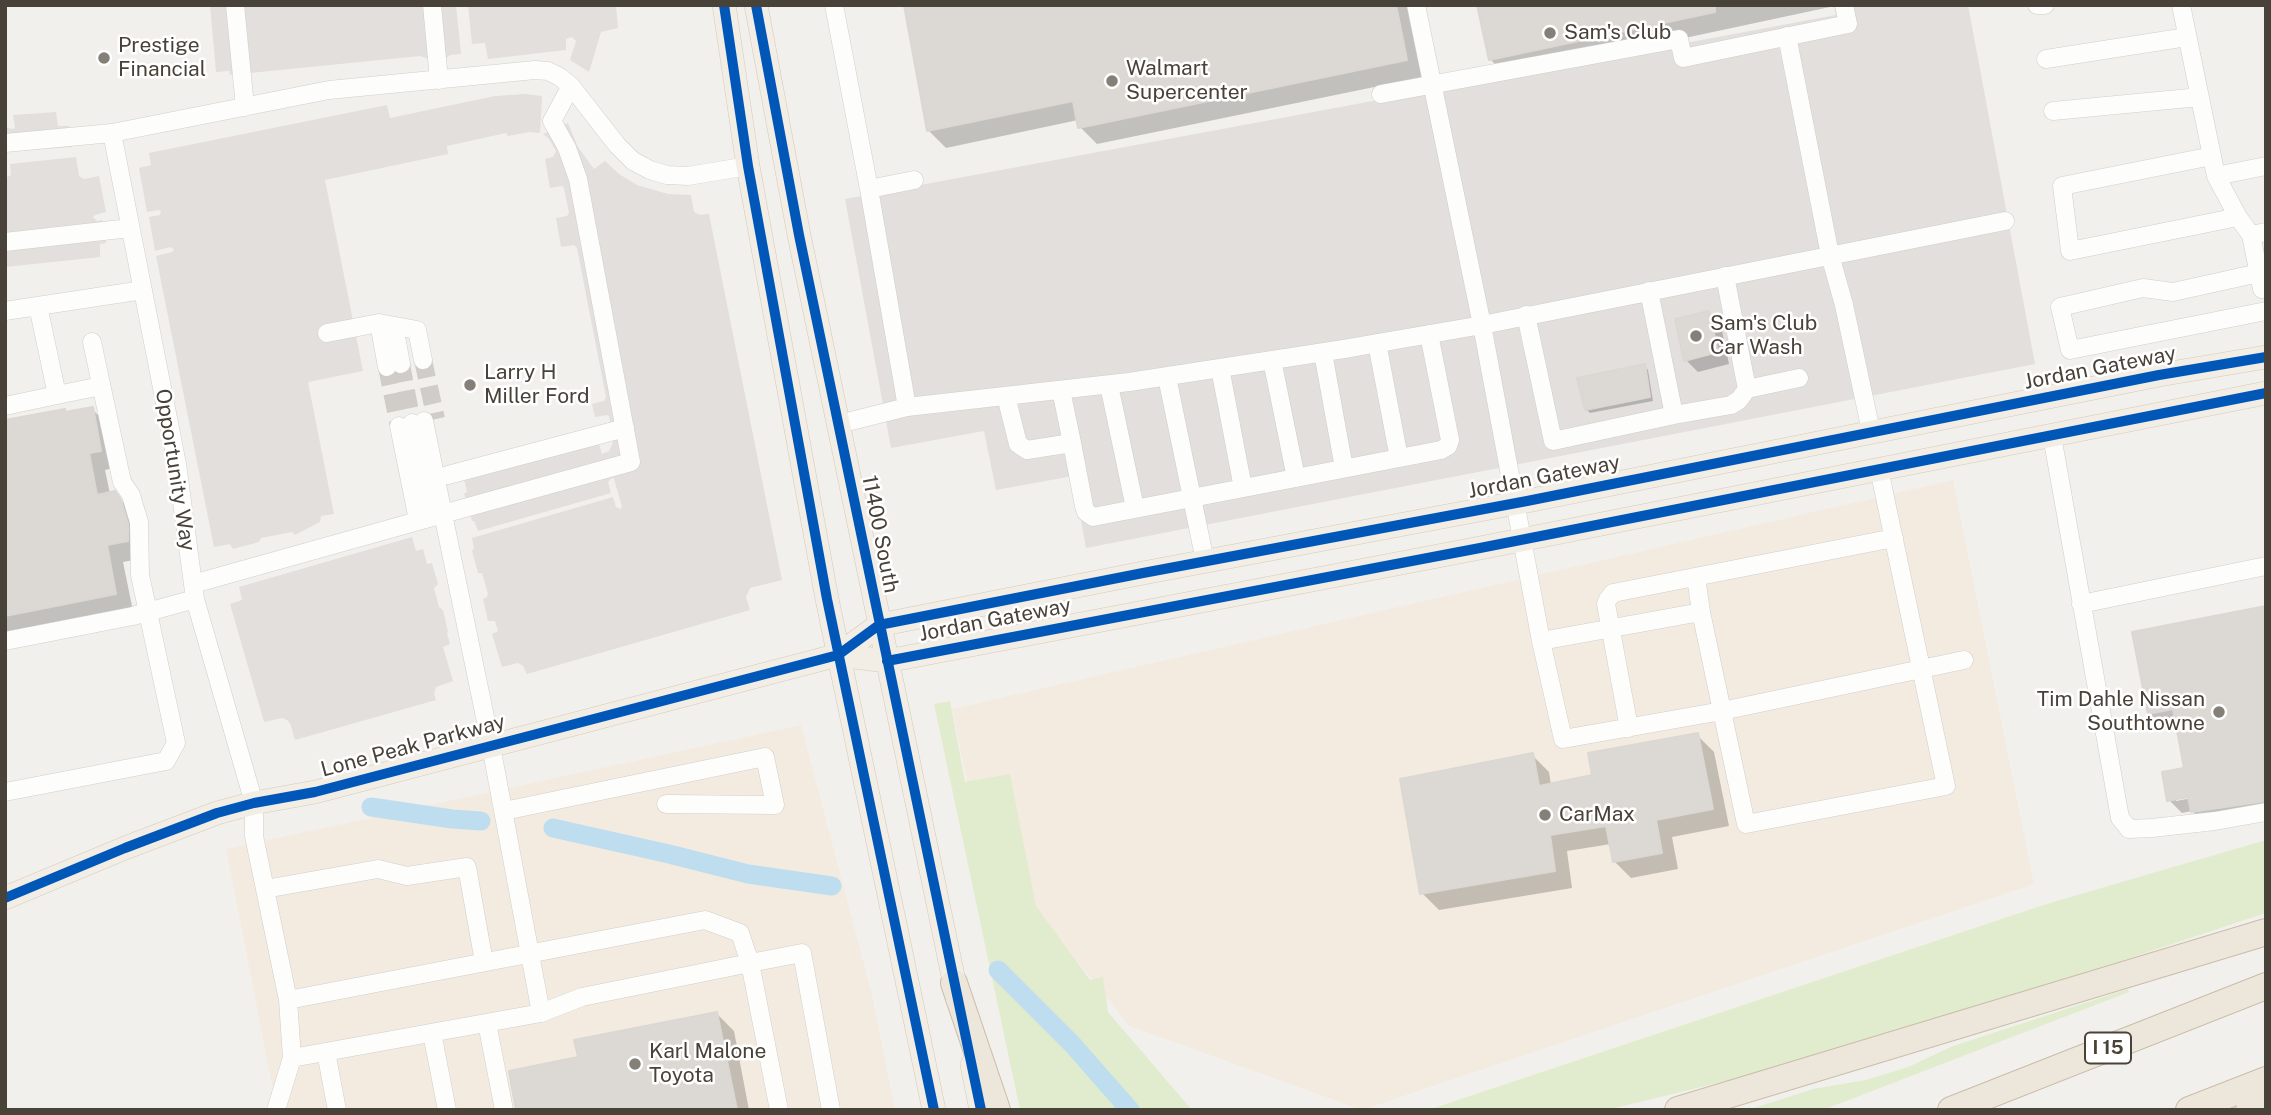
<!DOCTYPE html>
<style>
body{margin:0}
#map{position:relative;width:2271px;height:1115px;overflow:hidden;background:#f2f0ed;font-family:"Public Sans",sans-serif}
canvas{display:block}
.frame{position:absolute;inset:0;border:7px solid #494238;pointer-events:none}
</style>
<div id="map">
<canvas width="2271" height="1115"></canvas>
<div class="frame"></div>
</div>
<script>
const c = document.querySelector('canvas').getContext('2d');
c.lineJoin = 'round';
function fill(path, color) { c.fillStyle = color; c.fill(path, 'evenodd'); }
const shape = rows => new Path2D(rows.map(r => 'M' + r).join(''));
function strokePath(path, color, width, dash) { c.strokeStyle = color; c.lineWidth = width; c.lineCap = dash ? 'butt' : 'round'; c.setLineDash(dash || []); c.stroke(path); }
function label(font, color, halo, rows, align = 'center') {
  c.font = font + ' "Public Sans",sans-serif'; c.lineWidth = 5; c.setLineDash([]); c.textBaseline = 'middle'; c.strokeStyle = halo; c.fillStyle = color; for (const [text, x, y, turn = 0] of rows) {
    c.save(); c.translate(x, y); c.rotate((+turn || 0) * Math.PI / 180); c.textAlign = isNaN(turn) ? turn : align; if (halo) c.strokeText(text, 0, 0); c.fillText(text, 0, 0); c.restore();
  }
}
const commercial = shape([
 [1953,480,2034,884,1362,1110,1129,1026,979,838,952,709],
 [801,725,871,991,895,1110,277,1110,226,849]
]);
const green = shape([
 [950,701,965,782,1010,774,1036,906,1090,980,1103,977,1108,1012,1192,1110,1020,1110,934,704],
 [2266,840,2266,913,2121,961,1791,1065,1607,1110,1428,1110,2050,903],
 [2128,989,2129,992,1823,1110,1748,1110,1813,1089,1866,1080,1908,1067,1953,1046]
]);
const parking = shape([
 [210,5,456,5,461,54,450,55,448,57,426,58,420,56,230,75,229,71,216,72],
 [468,5,616,5,618,28,601,32,589,72,570,60,576,41,572,37,566,39,566,50,488,59,485,43,472,44],
 [1834,5,1968,5,2035,364,1086,548,1073,476,996,490,984,431,891,448,845,199,1836,15],
 [526,94,542,96,540,133,529,132,508,136,506,133,447,146,448,154,325,180,363,371,308,382,334,514,321,516,320,522,295,535,292,532,261,538,259,542,233,549,230,544,214,547,156,256,172,252,174,249,170,247,155,251,149,217,160,215,161,212,159,210,147,212,139,168,151,165,149,153,387,105,390,118,495,96],
 [56,112,58,126,69,126,72,147,5,152,5,127,12,129,15,128,13,115],
 [568,123,578,147,594,169,605,161,619,174,637,185,668,194,691,195,694,212,700,215,709,214,782,580,750,588,746,597,750,610,527,674,523,666,518,663,502,667,492,634,498,631,495,621,488,621,483,599,487,597,488,594,482,573,478,573,472,551,474,548,472,538,613,497,616,507,620,509,622,507,614,479,612,478,608,482,611,493,478,531,474,521,472,521,464,494,467,492,464,479,598,441,602,454,609,451,612,445,613,439,609,416,607,415,595,417,592,404,604,401,606,397,577,248,574,245,561,247,556,218,567,216,569,213,564,188,562,186,550,188,545,159,553,157,556,151,549,139,543,134],
 [76,157,79,176,84,179,99,176,106,212,95,215,93,217,97,221,102,220,106,243,100,244,100,257,5,267,5,178,11,175,10,164],
 [412,537,416,551,423,549,427,564,432,563,438,584,434,588,439,607,443,610,448,632,447,633,450,644,443,647,453,681,436,687,434,694,436,700,295,740,290,723,287,720,282,718,264,722,230,604,242,600,239,587]
]);
const shadow = shape([
 [905,5,1408,5,1423,77,1097,144,1080,127,1078,120,946,148,929,131],
 [1478,5,1829,5,1830,7,1507,76,1490,59],
 [1709,313,1721,326,1729,364,1698,372,1686,360],
 [1644,366,1648,370,1653,401,1590,413,1586,409],
 [92,409,109,426,117,467,105,470,110,494,114,493,131,510,144,558,123,562,133,611,5,635,5,422,64,410,67,414],
 [2266,608,2266,815,2205,824,2192,811,2182,813,2169,800,2186,769,2177,723,2162,726,2149,713],
 [2196,794,2197,797,2176,801,2176,798],
 [1697,735,1714,752,1729,826,1672,837,1678,869,1631,878,1614,861,1611,844,1567,851,1572,888,1439,910,1422,893,1532,755,1549,772,1551,785,1594,777],
 [717,1014,734,1031,749,1110,518,1110,580,1059]
]);
const canal = shape([
 [371,807,452,819,481,821],
 [553,828,669,854,748,874,832,886],
 [998,970,1072,1044,1130,1110]
]);
const building = shape([
 [904,5,1396,5,1407,60,1078,128,1073,101,927,131,904,5],
 [1477,5,1715,5,1715,12,1489,60,1477,5],
 [1709,311,1718,352,1684,361,1675,319,1709,311],
 [1645,364,1650,397,1585,410,1577,378,1645,364],
 [93,407,101,451,89,453,97,495,115,491,121,500,128,524,128,541,107,545,116,594,5,616,5,420,65,409,65,412,93,407],
 [2266,606,2266,801,2191,812,2188,797,2167,801,2162,772,2184,768,2173,709,2148,714,2132,632,2266,606],
 [1698,733,1713,809,1656,820,1662,853,1613,862,1606,826,1550,835,1555,871,1420,894,1400,779,1533,753,1539,786,1592,775,1588,753,1698,733],
 [717,1012,737,1110,516,1110,509,1071,578,1057,574,1040,717,1012]
]);
const minorTunnel = shape([
 [423,360,436,419],
 [401,364,412,423],
 [387,367,399,426]
]);
const minor = shape([
 [235,5,245,107],
 [432,5,439,80],
 [834,5,869,189],
 [1416,5,1482,325,1541,641,1563,739,1722,711,1964,660],
 [2037,5,2045,5],
 [2181,5,2216,176,2238,217,2251,235],
 [1787,36,1830,255,1844,305,1871,431],
 [2046,59,2187,37],
 [1381,94,1679,39,1683,58,1848,24,1844,5],
 [2053,111,2200,97],
 [112,133,177,464,195,599,254,803,254,836,288,1000],
 [5,143,112,133,329,90,535,70,548,71,560,77,571,86,617,145,633,161,650,170,667,175,688,176,748,166],
 [2212,156,2062,186,2070,251,2238,217],
 [2216,176,2266,166],
 [2266,232,2251,235,2262,289,2266,288],
 [5,242,130,228],
 [2259,273,2173,292,2143,288,2060,307,2070,350,2266,311],
 [1725,276,1747,389,1799,378],
 [38,306,57,395,101,386],
 [5,311,143,290],
 [1526,315,1553,441,1674,415,1649,291],
 [379,323,417,330,423,360],
 [394,326,401,364],
 [327,333,379,323,387,367],
 [1377,343,1399,458],
 [1323,353,1344,468],
 [1272,360,1296,478],
 [1220,368,1243,488],
 [1167,377,1205,561],
 [1109,385,1135,508],
 [1006,396,1018,444,1027,450,1072,443,1061,390],
 [5,406,57,395],
 [907,407,1129,382,1344,349,1482,325,2005,221],
 [1674,415,1731,405,1739,400,1747,389],
 [412,423,431,517],
 [839,424,907,407,869,189,914,180],
 [399,426,418,520],
 [2052,436,2120,818,2129,829,2152,828,2215,821,2266,812],
 [1072,443,1084,506,1086,512,1093,517,1441,450,1448,446,1450,440,1429,334],
 [448,475,625,428],
 [1696,577,1701,612],
 [193,584,443,514,424,421],
 [2081,604,2266,566],
 [5,641,133,616,195,599],
 [1541,641,1701,612,1746,824,1946,786,1879,469],
 [1629,728,1606,604,1608,599,1613,593,1894,538],
 [5,792,166,761,176,743,140,575,139,522,131,495,122,482,92,342],
 [504,811,765,757,775,805,666,804],
 [265,889,378,869,407,876,467,867,484,962],
 [541,1013,582,997,750,963,779,1110],
 [487,1023,504,1110],
 [432,1033,447,1110],
 [326,1052,337,1110],
 [292,1058,541,1013,491,746,443,514,631,462,578,179,567,148,552,121,571,86],
 [276,1110,292,1058,288,1000,705,920,740,933,750,963,802,953,831,1110]
]);
const major = shape([
 [724,5,748,166,827,599,934,1110],
 [756,5,799,235,958,1000],
 [838,655,887,661,1480,548,2266,393],
 [5,898,125,848,217,813,254,803,315,792,838,655,879,625,1143,573,1527,501,2159,375,2266,357],
 [972,1065,981,1110]
]);
const highway = shape([
 [954,983,997,1110],
 [1678,1110,2266,932],
 [1951,1110,2266,986],
 [2189,1110,2266,1080],
 [2249,1110,2266,1103]
]);
const cycleway = shape([
 [724,5,748,166,827,599,934,1110],
 [756,5,799,235,981,1110],
 [887,661,1480,548,2266,393],
 [5,898,125,848,217,813,254,803,315,792,838,655,879,625,1143,573,1527,501,2159,375,2266,357]
]);
const markers = [
 [1550,33,7,"#847f77"],
 [104,58,7,"#847f77"],
 [1112,81,7,"#847f77"],
 [1696,336,7,"#847f77"],
 [470,385,7,"#847f77"],
 [2219,712,7,"#847f77"],
 [1545,815,7,"#847f77"],
 [635,1064,7,"#847f77"]
];
const shields = [
 [2108,1048,46]
];
const shieldNames = [
 ["I 15",2108,1048]
];
const poiNames = [
 ["Sam's Club",1564,33],
 ["Prestige",118,46],
 ["Financial",118,70],
 ["Walmart",1126,69],
 ["Supercenter",1126,93],
 ["Sam's Club",1710,324],
 ["Car Wash",1710,348],
 ["Larry H",484,373],
 ["Miller Ford",484,397],
 ["Tim Dahle Nissan",2205,700,"right"],
 ["Southtowne",2205,724,"right"],
 ["CarMax",1559,815],
 ["Karl Malone",649,1052],
 ["Toyota",649,1076]
];
const streetNames = [
 ["Jordan Gateway",2100,368,-11],
 ["Opportunity Way",175,470,81],
 ["Jordan Gateway",1544,477,-11],
 ["11400 South",880,534,79],
 ["Jordan Gateway",995,620,-11],
 ["Lone Peak Parkway",413,746,-15]
];
fill(commercial, '#f4ebe0');
fill(green, '#e1ecce');
fill(parking, '#e2dfdc');
fill(shadow, '#0003');
strokePath(canal, '#bedef0', 19);
fill(building, '#dcd9d5');
strokePath(building, '#dbd7d3', 2);
strokePath(minorTunnel, '#d0cdc9', 18, [18, 9]);
strokePath(minor, '#d0cecb', 19);
strokePath(major, '#d4cbba', 24);
strokePath(highway, '#cabca8', 28);
strokePath(minor, '#fdfdfc', 18);
strokePath(major, '#f2ede5', 23);
strokePath(highway, '#ece6db', 26);
strokePath(cycleway, '#0057b8', 10);
for (const [x, y, r, color] of markers) { const dot = new Path2D(); dot.arc(x, y, r, 0, 2 * Math.PI); c.fillStyle = color; c.fill(dot); strokePath(dot, '#fff', 2.5); }
for (const [x, y, w] of shields) { const box = new Path2D(); box.roundRect(x - w / 2, y - 15.5, w, 31, 5); c.fillStyle = '#fff'; c.fill(box); strokePath(box, '#494238', 2); }
label('bold 19px', '#494238', null, shieldNames);
label('21px', '#494238', '#fff', poiNames, 'left');
label('21px', '#494238', '#fff', streetNames);
</script>
